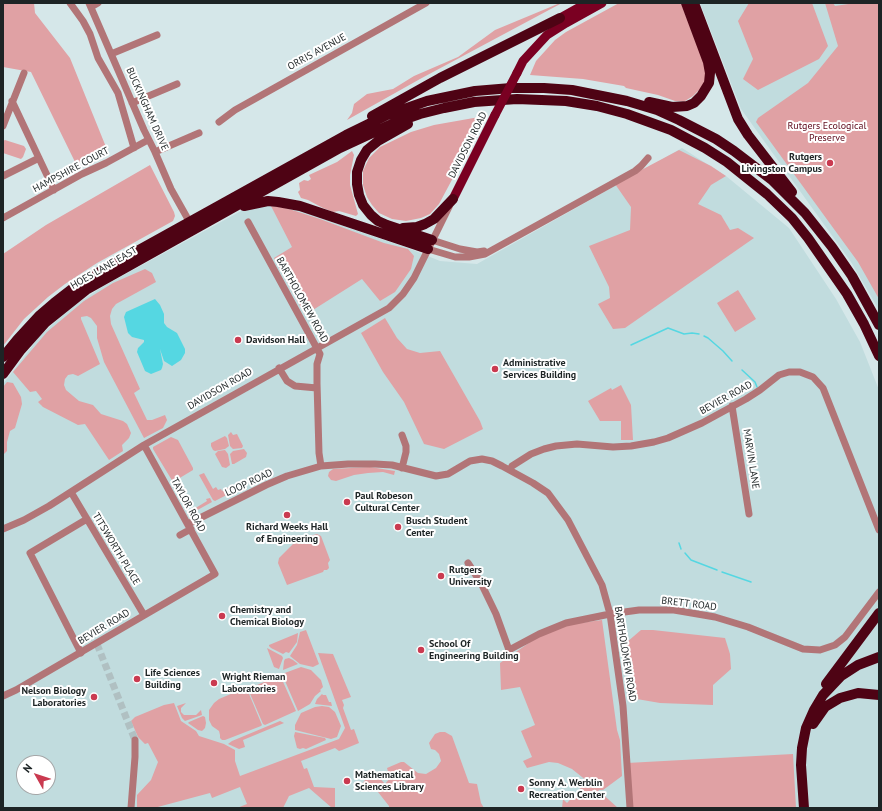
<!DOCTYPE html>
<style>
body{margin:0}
#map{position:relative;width:882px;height:811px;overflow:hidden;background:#d5e7e9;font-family:"PT Sans",sans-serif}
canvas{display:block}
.frame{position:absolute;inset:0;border:4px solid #1d2425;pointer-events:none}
.north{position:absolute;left:16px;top:755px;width:40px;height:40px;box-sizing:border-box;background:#fff;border:1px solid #a5a7a8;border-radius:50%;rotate:309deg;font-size:11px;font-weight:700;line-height:16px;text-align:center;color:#1d2425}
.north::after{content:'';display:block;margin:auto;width:14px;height:18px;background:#ca3a50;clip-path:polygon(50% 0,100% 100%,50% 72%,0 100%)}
</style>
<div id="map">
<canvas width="882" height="811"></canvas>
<div class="frame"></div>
<div class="north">N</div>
</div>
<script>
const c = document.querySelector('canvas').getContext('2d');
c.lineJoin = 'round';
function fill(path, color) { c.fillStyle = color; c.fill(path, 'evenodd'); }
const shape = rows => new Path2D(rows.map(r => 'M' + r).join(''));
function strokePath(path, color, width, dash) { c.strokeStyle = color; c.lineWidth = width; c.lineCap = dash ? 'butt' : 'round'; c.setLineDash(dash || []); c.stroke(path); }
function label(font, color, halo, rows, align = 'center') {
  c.font = font + ' "PT Sans",sans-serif'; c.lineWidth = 4; c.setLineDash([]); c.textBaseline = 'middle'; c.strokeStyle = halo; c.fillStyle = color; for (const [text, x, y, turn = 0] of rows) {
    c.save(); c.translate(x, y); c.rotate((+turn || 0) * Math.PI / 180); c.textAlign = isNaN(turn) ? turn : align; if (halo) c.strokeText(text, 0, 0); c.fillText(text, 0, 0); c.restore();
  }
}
const built = shape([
 [700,3,879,3,879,310,851,262,741,109],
 [682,148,726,176,789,228,836,299,860,342,879,390,879,808,3,808,3,384,39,337,55,322,78,303,102,287,241,211,259,206,275,205,287,207,408,248,440,261,477,264],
 [24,763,48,763,48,787,24,787]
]);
const green = shape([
 [3,3,34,3,35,13,70,58,106,147,76,164,31,72,3,67],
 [560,3,562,3,420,79,347,120,352,113,354,104,367,94,393,89,414,76,458,57,495,30],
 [619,3,681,3,705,66,705,82,701,88,693,96,685,101,675,101,658,95,626,88,624,86,583,79,530,75,536,61,555,40,566,32],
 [749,3,812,3,828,46,819,59,758,90,743,79,753,59,738,21],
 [825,3,833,3,835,6,855,3,879,4,879,299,858,262,756,122,758,118,808,83,838,46],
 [485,116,485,118,439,204,430,214,421,218,406,221,392,219,379,213,372,205,367,197,363,185,363,171,369,158,380,147,411,132,434,125],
 [5,140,24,146,26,149,23,157,21,159,3,153,3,141],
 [679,150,711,166,726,176,711,185,698,204,721,215,730,230,738,228,754,238,625,328,613,329,598,304,610,298,609,287,589,246,630,230,631,207,615,184],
 [352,151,354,155,350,175,350,185,358,214,356,216,339,211,333,212,323,208,308,200,301,198,298,192,300,190,299,183,304,180,308,181,311,179,309,175,337,162],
 [150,165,174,212,175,216,173,221,97,263,65,284,48,297,24,319,3,346,3,254,46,225],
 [271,206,286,208,320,219,384,243,408,249,414,256,411,269,395,292,380,301,362,279,305,315,274,258,292,247],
 [145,269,152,273,156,282,116,304,112,309,110,316,111,324,140,389,134,393,147,420,152,420,165,415,167,420,163,428,144,438,104,362,97,338,97,326,91,318,87,316,81,317,81,319,100,364,78,376,73,374,68,375,65,379,64,385,66,390,79,401,93,405,101,414,123,421,127,424,131,433,129,438,122,445,123,451,109,460,85,424,78,425,43,407,38,402,42,399,36,391,30,392,13,372,47,332,84,301,113,283],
 [738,290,756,319,735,332,717,303],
 [385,318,397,338,407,349,420,353,440,351,480,421,483,429,444,449,424,444,404,402,383,372,361,333],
 [7,382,13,383,21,397,22,404,15,428,10,431,7,442,7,451,3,455,3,387],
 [621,385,631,405,633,440,621,440,621,421,600,421,588,401,611,388,612,390],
 [231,432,233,435,237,434,243,446,242,448,233,449,230,446,228,435],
 [225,436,227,438,229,446,225,449,215,451,213,450,211,446,211,443],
 [171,437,178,440,193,468,193,470,173,482,153,449,153,447],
 [244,449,247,453,246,457,234,464,232,464,230,454,233,451],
 [225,450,228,454,230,465,226,468,222,467,215,454,218,451],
 [370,467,395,471,394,475,383,472,368,473,354,475,336,481,331,480,328,476,329,472,333,469],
 [204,473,213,489,216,487,218,490,221,489,222,491,229,487,231,490,241,484,242,487,215,501,213,500,199,475],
 [210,498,212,502,192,513,189,512,207,501,206,499],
 [317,534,321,536,330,560,328,563,329,568,327,570,324,570,323,572,287,585,278,563,279,558,293,544,299,541,301,541,303,538],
 [602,620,617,730,620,740,622,776,603,790,598,790,618,808,562,808,563,799,567,803,587,781,572,769,558,763,549,762,527,768,523,761,532,757,521,731,535,725,520,687,501,690,500,663,539,636,565,625],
 [306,630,319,664,313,667,300,664,290,656,297,645,300,632],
 [641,630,653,630,725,638,730,654,731,669,713,685,713,705,660,703,631,698,631,675,626,653,627,642],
 [298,633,297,642,289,653,286,652,283,654,271,648,269,646,269,645],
 [267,648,282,656,283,658,279,669,274,667],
 [318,653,333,654,351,697,342,700,344,705,343,708,351,730,354,729,359,743,342,750,339,751,335,748,301,761,304,769,307,768,314,787,335,788,335,808,332,808,309,788,289,796,283,808,237,808,247,804,240,787,212,798,210,793,154,808,137,808,137,795,151,780,158,762,148,743,145,744,138,737,131,721,135,717,164,705,174,703,181,721,196,731,199,736,224,744,235,750,235,761,240,776,339,739,345,728],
 [289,658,293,660,298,664,283,670,284,661,285,659],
 [301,667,311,670,321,680,323,687,320,690,321,691,315,696,310,704,298,711,282,674],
 [280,675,296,711,265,725,263,724,248,689],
 [245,688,247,689,262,725,261,726,225,740,222,740,220,738,220,735,219,731,212,726,209,720,209,710,214,703,219,699],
 [322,694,323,695,326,695,329,702,331,702,332,706,315,704,317,699],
 [186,703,181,708,181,712,184,715,196,715,201,710,202,715,185,721,182,718,177,706],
 [322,706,329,707,335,712,341,726,337,737,331,739,295,730,295,725,301,713,315,707],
 [203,716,205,717,206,723,205,728,202,731,198,730,188,723,189,722],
 [280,721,284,723,243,740,245,747,239,749,228,744,232,741],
 [295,732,325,738,326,740,306,749,303,748,300,749,297,748,294,736],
 [440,732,445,732,452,736,469,783,477,784,481,803,484,808,389,808,389,806,378,792,364,787,362,784,365,780,377,775,385,784,390,778,387,768,401,762,404,762,418,773,426,774,436,768,441,761,439,754,435,750,431,749,429,743,435,734],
 [793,754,796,808,631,808,627,763]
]);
const water = shape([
 [155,299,160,305,164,314,164,323,167,327,177,333,185,349,185,353,181,360,172,366,164,361,160,349,163,364,162,368,161,370,151,374,145,371,137,352,138,348,144,342,144,340,132,337,128,333,124,317,126,312]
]);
const stream = shape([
 [704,336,708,338,723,351,732,361],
 [631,345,668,328,684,334,692,333,699,334],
 [742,370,755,382,757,387],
 [679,543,681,549],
 [685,553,691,560,717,570],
 [722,572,751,582]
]);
const minorTunnel = shape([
 [97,644,135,740]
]);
const minor = shape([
 [70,3,83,21,90,34,98,58,118,93,134,148],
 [89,3,144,130,155,152,171,189,189,221],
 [91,7,98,3],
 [111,54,157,35],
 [12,101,54,190],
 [132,103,177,84],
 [219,122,235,110,426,3],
 [3,126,24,73],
 [155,152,199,133],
 [3,176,39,158],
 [3,218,82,174,106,163,148,140],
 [248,222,320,354,317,364,317,383,319,453,321,466],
 [432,240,460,249,477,252,484,251],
 [428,249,455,257,469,257,485,254,635,171,641,166,648,158],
 [279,368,287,381,295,386,317,388],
 [732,406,749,514],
 [402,468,406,452,406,446,402,435],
 [510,470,512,466,531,454,544,449,556,446,577,444,613,447,631,446,654,442,668,438,702,423,746,399,760,390,779,375,789,372,800,372,813,377,823,388,879,530],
 [71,492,144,615],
 [188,524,266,485,287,476,321,466,348,464,375,464,392,465,436,476,448,474,470,461,482,459,492,461,502,466,533,483,548,493,568,520,602,585,610,614,623,706,630,808],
 [3,529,24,520,49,506,144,445,389,308,403,294,414,278,449,207],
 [180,535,191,529],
 [468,563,481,583,496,614,509,650,539,634,566,623,610,614,639,610,674,610,715,617,748,627,803,649,820,650,835,645,845,637,879,592],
 [81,653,30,553,87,519],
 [3,696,16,690,215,574,144,445],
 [131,808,135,757,135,740]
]);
const major = shape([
 [555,21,587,3],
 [517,73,523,61,547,35,566,23,602,3],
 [453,199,495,115]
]);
const highway = shape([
 [694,3,738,119,748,135,792,192],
 [649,102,672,107,687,106,694,103,701,96,709,83,710,73,708,62,686,3],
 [372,116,440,78,560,18],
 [408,124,378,141,367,150,361,160,357,172,357,184,359,195,363,205,371,215,378,221,387,225,432,240],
 [244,206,268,201,278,202,300,206,428,249],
 [403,228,417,227,425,224,434,219,453,199],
 [3,357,17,340,40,315,54,303,81,282,346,135,387,115,427,101,475,91,511,88,544,88,572,90,627,101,657,110,679,120,716,139,734,151,772,180,805,213,832,247,852,276,879,325],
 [3,374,20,351,46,322,86,290,340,148,394,123,420,114,444,108,474,102,517,99,566,101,597,106,627,114,671,130,705,148,727,162,767,194,792,218,808,238,847,294,864,324,879,356],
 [826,684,879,613],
 [813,724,825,707,840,698,858,693,879,695],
 [804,808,801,765,802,748,806,728,814,710,823,695,841,676,858,665,879,657]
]);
const majorBridge = shape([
 [495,115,517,73]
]);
const markers = [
 [830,163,4,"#ca3a50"],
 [238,340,4,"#ca3a50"],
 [495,369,4,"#ca3a50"],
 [347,502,4,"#ca3a50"],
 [287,515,4,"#ca3a50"],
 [398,527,4,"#ca3a50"],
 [441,576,4,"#ca3a50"],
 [222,616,4,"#ca3a50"],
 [421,650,4,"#ca3a50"],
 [137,679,4,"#ca3a50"],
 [214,683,4,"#ca3a50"],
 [94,697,4,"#ca3a50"],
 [347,781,4,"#ca3a50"],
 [521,789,4,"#ca3a50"]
];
const streetNames = [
 ["ORRIS AVENUE",317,52,-29],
 ["BUCKINGHAM DRIVE",147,109,66],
 ["DAVIDSON ROAD",468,145,-63],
 ["HAMPSHIRE COURT",71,170,-28],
 ["HOES LANE EAST",104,268,-30],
 ["BARTHOLOMEW ROAD",302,300,61],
 ["DAVIDSON ROAD",220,389,-30],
 ["BEVIER ROAD",726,398,-29],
 ["MARVIN LANE",751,459,81],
 ["LOOP ROAD",249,483,-25],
 ["TAYLOR ROAD",188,505,61],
 ["TITSWORTH PLACE",116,549,59],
 ["BRETT ROAD",689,604,7],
 ["BEVIER ROAD",104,627,-31],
 ["BARTHOLOMEW ROAD",625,654,81]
];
const parkNames = [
 ["Rutgers Ecological",827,126],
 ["Preserve",827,138]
];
const poiNames = [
 ["Rutgers",822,157,"right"],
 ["Livingston Campus",822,169,"right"],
 ["Davidson Hall",246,340],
 ["Administrative",503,363],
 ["Services Building",503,375],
 ["Paul Robeson",355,496],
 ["Cultural Center",355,508],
 ["Busch Student",406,521],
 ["Center",406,533],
 ["Richard Weeks Hall",287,527,"center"],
 ["of Engineering",287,539,"center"],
 ["Rutgers",449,570],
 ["University",449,582],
 ["Chemistry and",230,610],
 ["Chemical Biology",230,622],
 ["School Of",429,644],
 ["Engineering Building",429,656],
 ["Life Sciences",145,673],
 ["Building",145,685],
 ["Wright Rieman",222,677],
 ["Laboratories",222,689],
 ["Nelson Biology",86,691,"right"],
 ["Laboratories",86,703,"right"],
 ["Mathematical",355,775],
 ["Sciences Library",355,787],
 ["Sonny A. Werblin",529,783],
 ["Recreation Center",529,795]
];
fill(built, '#c1dcde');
fill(green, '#e0a1a4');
fill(water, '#55d7e2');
strokePath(stream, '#55d7e2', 1.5);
strokePath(minorTunnel, '#b0c0c2', 7, [7, 3.5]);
strokePath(minor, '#b27577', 7);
strokePath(major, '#7a0022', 9);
strokePath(highway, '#4e0314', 10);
strokePath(majorBridge, '#7a0022', 9);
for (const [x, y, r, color] of markers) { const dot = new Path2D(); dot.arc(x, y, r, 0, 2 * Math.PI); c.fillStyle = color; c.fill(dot); strokePath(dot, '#fff', 1.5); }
label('10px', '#1d2425', '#fff', streetNames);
label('10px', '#5e0a1c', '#fff', parkNames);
label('bold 10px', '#1d2425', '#fff', poiNames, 'left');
</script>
